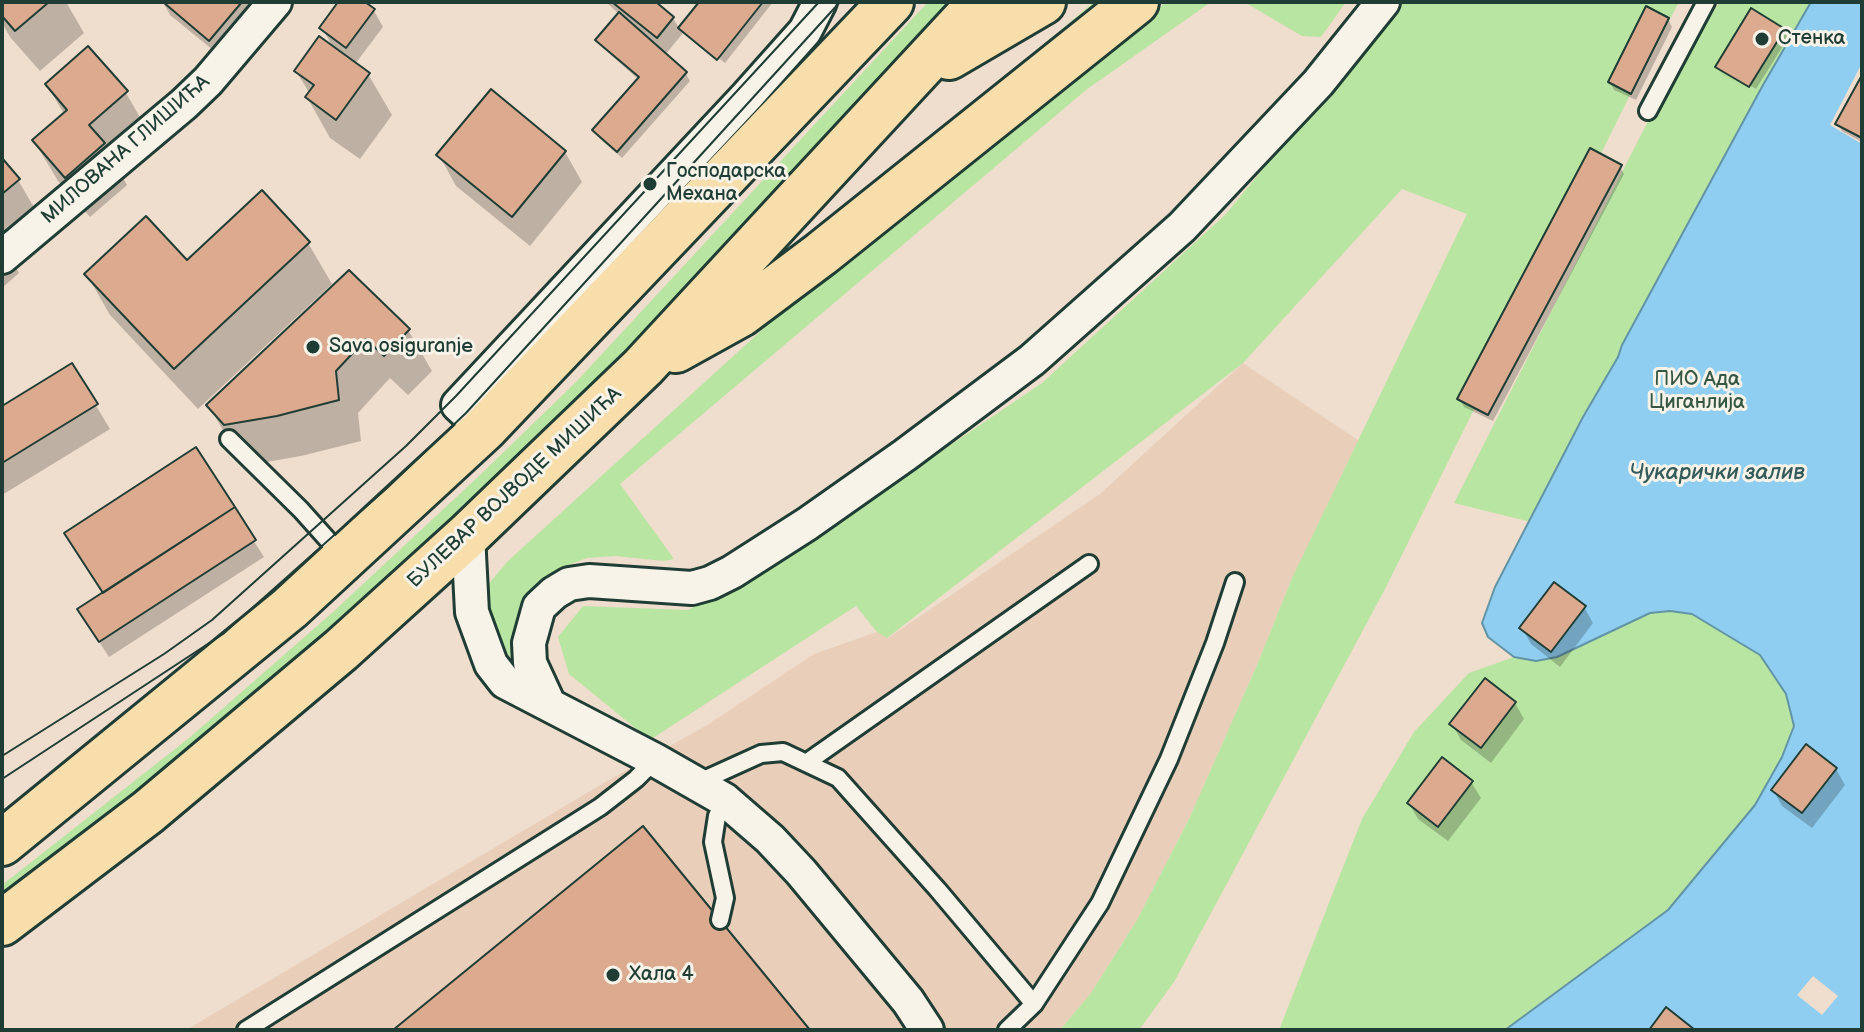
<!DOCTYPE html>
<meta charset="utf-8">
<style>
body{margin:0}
#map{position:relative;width:1864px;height:1032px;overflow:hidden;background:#efddcd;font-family:"Balsamiq Sans",sans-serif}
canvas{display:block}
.frame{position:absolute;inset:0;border:4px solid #1f3d34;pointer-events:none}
</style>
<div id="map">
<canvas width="1864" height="1032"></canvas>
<div class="frame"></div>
</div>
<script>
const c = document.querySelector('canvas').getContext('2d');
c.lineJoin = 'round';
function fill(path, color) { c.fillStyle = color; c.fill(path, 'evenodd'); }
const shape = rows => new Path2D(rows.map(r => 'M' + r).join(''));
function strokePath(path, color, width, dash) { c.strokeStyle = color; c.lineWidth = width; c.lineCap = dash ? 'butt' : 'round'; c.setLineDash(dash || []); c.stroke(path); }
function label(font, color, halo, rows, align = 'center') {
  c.font = font + ' "Balsamiq Sans",sans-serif'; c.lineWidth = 6; c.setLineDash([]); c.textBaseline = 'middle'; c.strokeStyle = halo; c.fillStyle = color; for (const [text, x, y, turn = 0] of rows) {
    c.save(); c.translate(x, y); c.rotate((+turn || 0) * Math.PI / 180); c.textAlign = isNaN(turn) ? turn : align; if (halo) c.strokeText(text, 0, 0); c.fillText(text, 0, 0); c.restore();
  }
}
const built = shape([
 [1243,363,1359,441,1292,578,1257,665,1189,819,1137,920,1091,993,1060,1030,186,1030,604,783,709,724,814,654,877,632,888,638,1100,494]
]);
const green = shape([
 [928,2,955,2,633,347,435,540,187,760,2,900,2,885,189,738,333,612,480,475,576,382],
 [1094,2,1106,2,1021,63],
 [1166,2,1211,2,1086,90,620,484,674,559,664,561,615,556,587,558,569,565,552,577,522,671,501,646,491,617,485,588,508,561,817,280],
 [1244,2,1346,2,1321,37,1302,36],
 [1399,2,1679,2,1628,99,1384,591,1174,982,1139,1030,1060,1030,1091,993,1137,920,1189,819,1257,665,1292,578,1467,214,1402,189,1243,363,887,638,877,632,856,606,650,740,569,674,558,637,583,606,688,610,788,555,1042,383,1226,214],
 [1719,2,1862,2,1862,604,1454,503,1649,119],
 [1670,611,1692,614,1760,655,1786,694,1794,727,1782,757,1755,805,1668,910,1505,1030,1279,1030,1362,819,1414,732,1469,673,1514,657,1536,661,1650,613]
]);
const water = shape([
 [1811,2,1862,2,1862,1030,1505,1030,1668,910,1755,805,1782,757,1794,726,1786,694,1760,655,1692,614,1670,611,1650,613,1557,657,1536,661,1514,657,1488,637,1482,623,1495,587,1583,417,1618,357,1622,345,1763,85,1811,2]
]);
const pier = shape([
 [1862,63,1862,144,1830,125],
 [1813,976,1838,996,1822,1015,1797,995]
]);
const shadow = shape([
 [2,2,66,2,84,33,40,71,10,37,2,23],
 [163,2,263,2,219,55,170,15],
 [341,2,362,2,374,11,383,27,355,64,368,74,392,115,360,159,330,138,307,97,310,94,296,71,334,49,322,28],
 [606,2,653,2,673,18,680,30,702,2,773,2,725,63,686,32,683,33,665,55,686,74,690,81,622,158,599,138,595,131,639,80,602,47,598,40,620,15],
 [1668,19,1672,27,1636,100,1614,90,1610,82],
 [1783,30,1788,38,1756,89,1721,68,1721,73,1754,94,1722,74,1718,67],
 [1862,79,1862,142,1842,131,1838,124],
 [47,85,126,93,149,133,115,164,127,185,90,217,58,181,34,141,64,114],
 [565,152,582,182,530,246,456,186,439,155],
 [2,161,18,180,42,221,7,251,19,273,2,288],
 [1620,166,1624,174,1493,421,1464,407,1460,399],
 [308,243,332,284,198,409,110,315,87,275,187,263],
 [349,273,408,330,432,371,408,395,390,378,358,413,361,441,301,456,249,465,232,446,209,406],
 [72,366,110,429,2,495,2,409],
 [195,450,264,557,109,657,89,626,104,594],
 [1584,607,1593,623,1560,667,1531,644,1522,628],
 [1515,703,1524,719,1491,763,1461,740,1452,724],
 [1836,769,1845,785,1812,828,1782,806,1773,790],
 [1471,782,1481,798,1448,841,1418,819,1409,803]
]);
const building = shape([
 [2,2,49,2,15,31,2,16,2,2],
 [163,2,242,2,209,41,163,2],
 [338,2,365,2,375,9,346,48,319,28,338,2],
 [612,2,656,2,674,17,657,38,612,2],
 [699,2,763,2,717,60,678,28,699,2],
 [1646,6,1669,18,1631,94,1608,82,1646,6],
 [1751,8,1785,29,1749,87,1715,67,1751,8],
 [619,12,687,72,617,152,592,130,639,77,595,40,619,12],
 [319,36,370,73,336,120,305,97,314,85,294,71,319,36],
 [88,46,128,91,89,125,105,143,65,178,32,140,67,110,45,84,88,46],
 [1862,75,1862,138,1835,124,1862,75],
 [491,89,566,151,512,217,436,155,491,89],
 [1590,148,1622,165,1488,415,1457,399,1590,148],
 [2,158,20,179,2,194,2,158],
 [262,190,310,242,174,369,84,274,146,216,187,260,262,190],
 [349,270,410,329,384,356,366,339,336,371,339,400,277,416,224,425,206,405,349,270],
 [72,363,98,404,2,463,2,406,72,363],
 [196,447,235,507,103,593,64,533,196,447],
 [235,507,256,540,99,642,77,609,235,507],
 [1554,582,1586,606,1551,652,1519,628,1554,582],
 [1485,678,1516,702,1481,748,1449,724,1485,678],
 [1806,744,1837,768,1802,813,1771,790,1806,744],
 [1442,757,1473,781,1438,827,1407,803,1442,757],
 [643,826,810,1030,393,1030,643,826],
 [1666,1007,1695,1030,1649,1030,1666,1007]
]);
const service = shape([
 [1648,111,1706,2],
 [229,439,301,510,344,558],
 [806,763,1089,564],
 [697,783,761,754,783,752,838,778,938,890,1034,1004],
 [720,920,725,898,713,842,717,816,725,800],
 [246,1030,600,807,636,779,655,760],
 [1007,1030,1034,1004,1100,903,1169,759,1215,643,1235,582]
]);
const minor = shape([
 [2,257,184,104,208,81,275,2],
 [484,429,458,405,747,96,805,31,820,2],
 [468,535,472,612,491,664,505,682,655,760,725,800,770,839,801,872,908,1001,927,1030],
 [548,702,530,663,529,643,539,607,554,593,569,584,589,581,692,588,710,583,732,572,807,524,905,455,1032,360,1182,227,1318,83,1383,2]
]);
const primary = shape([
 [949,57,1043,2],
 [676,350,741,314,821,254,1136,2],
 [2,843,290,608,484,429,891,2],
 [2,923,148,812,341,650,468,535,643,367,981,2]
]);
const tram = shape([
 [2,756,164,654,212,620,406,446,456,396,819,2],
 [2,779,223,634,386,489,466,413,840,2]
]);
const markers = [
 [1762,39,8,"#1f3d34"],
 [650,184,8,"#1f3d34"],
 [313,347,8,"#1f3d34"],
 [613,975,8,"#1f3d34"]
];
const poiNames = [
 ["Стенка",1778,39],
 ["Господарска",666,172],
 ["Механа",666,195],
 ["Sava osiguranje",329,347],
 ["Хала 4",629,975]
];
const streetNames = [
 ["МИЛОВАНА ГЛИШИЋА",126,150,-41],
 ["БУЛЕВАР ВОЈВОДЕ МИШИЋА",515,488,-43]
];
const parkNames = [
 ["ПИО Ада",1697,380],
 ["Циганлија",1697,403]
];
const waterNames = [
 ["Чукарички залив",1717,473]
];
fill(built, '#e9ceba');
fill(green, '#b9e5a2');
fill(water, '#8fcef0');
strokePath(water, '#6294a5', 2);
fill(pier, '#efddcd');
fill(shadow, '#0003');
fill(building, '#dcaa8f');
strokePath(building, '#1f3d34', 2);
strokePath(service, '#1f3d34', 22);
strokePath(minor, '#1f3d34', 38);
strokePath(primary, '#1f3d34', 50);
strokePath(service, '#f7f3e8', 16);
strokePath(minor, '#f7f3e8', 32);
strokePath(primary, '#f8deab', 44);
strokePath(tram, '#1f3d34', 2);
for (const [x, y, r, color] of markers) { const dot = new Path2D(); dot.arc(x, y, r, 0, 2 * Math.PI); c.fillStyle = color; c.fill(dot); strokePath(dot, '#f7f3e8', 3); }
label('20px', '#1f3d34', '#f7f3e8', poiNames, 'left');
label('20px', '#1f3d34', '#f7f3e8', streetNames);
label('20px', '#365644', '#f7f3e8', parkNames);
label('italic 22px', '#355a5a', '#f7f3e8', waterNames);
</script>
